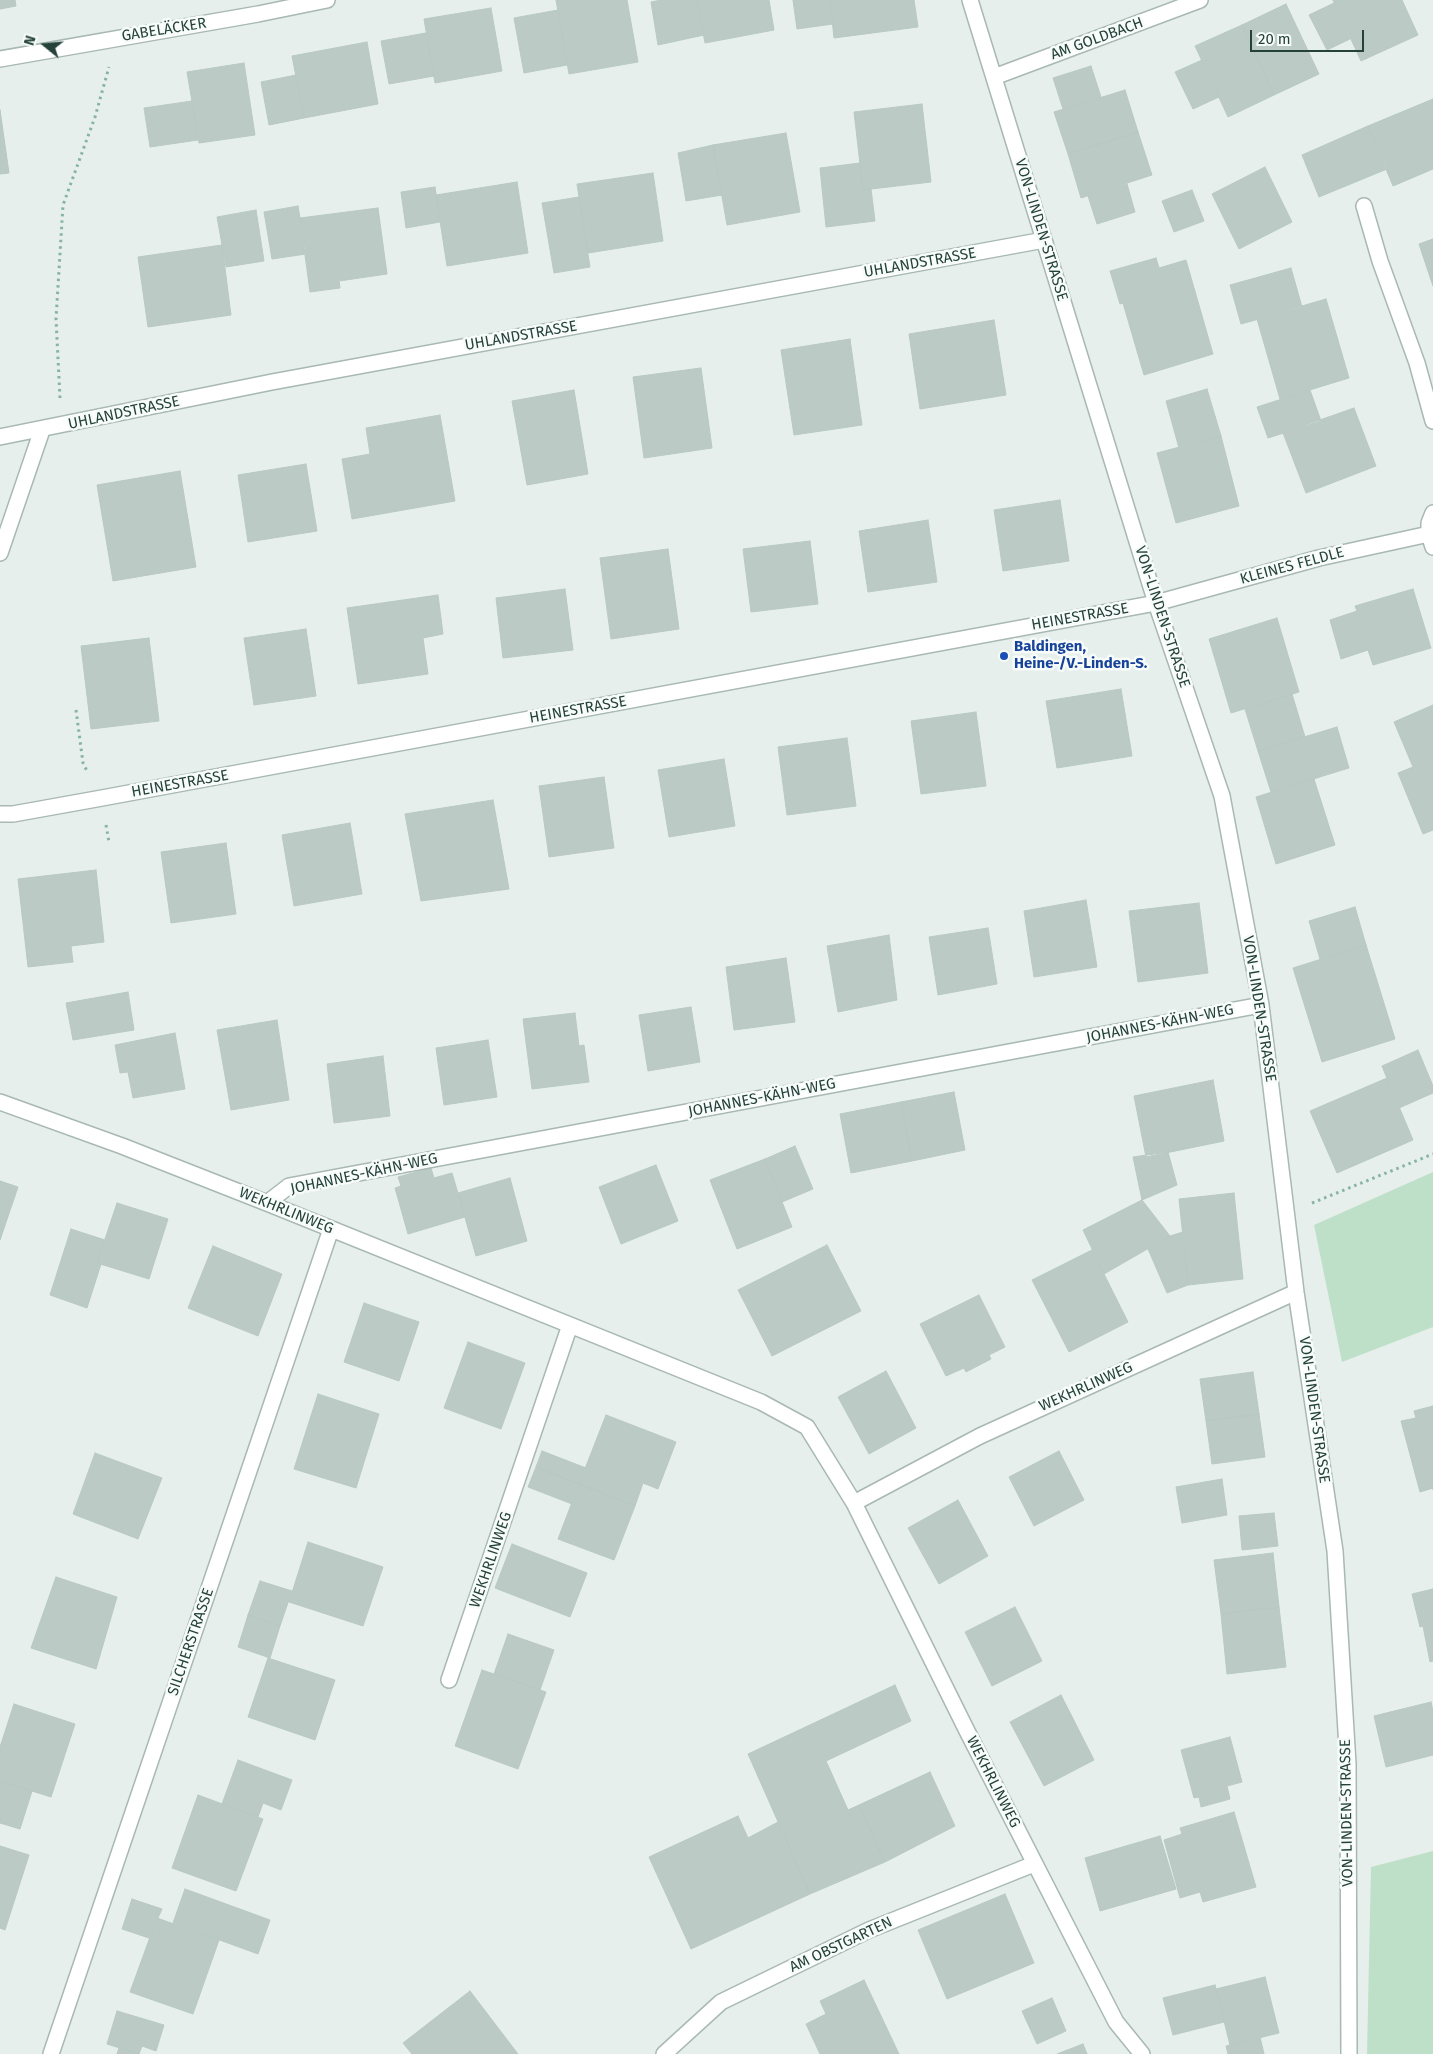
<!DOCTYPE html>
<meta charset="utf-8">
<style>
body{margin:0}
#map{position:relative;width:1433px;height:2054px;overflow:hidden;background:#e6efeb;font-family:"Fira Sans",sans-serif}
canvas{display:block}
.north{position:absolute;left:20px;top:20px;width:50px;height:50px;-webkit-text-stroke:4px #f7fbf9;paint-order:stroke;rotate:287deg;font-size:14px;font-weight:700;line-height:20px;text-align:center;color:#24423a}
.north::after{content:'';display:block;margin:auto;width:18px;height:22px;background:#24423a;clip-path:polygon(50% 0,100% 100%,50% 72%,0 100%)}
.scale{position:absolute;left:1250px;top:30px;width:114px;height:22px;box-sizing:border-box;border:2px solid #24423a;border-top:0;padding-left:6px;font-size:15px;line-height:18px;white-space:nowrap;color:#24423a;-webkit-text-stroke:4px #f7fbf9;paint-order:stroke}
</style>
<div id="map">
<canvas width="1433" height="2054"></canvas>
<div class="north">N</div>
<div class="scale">20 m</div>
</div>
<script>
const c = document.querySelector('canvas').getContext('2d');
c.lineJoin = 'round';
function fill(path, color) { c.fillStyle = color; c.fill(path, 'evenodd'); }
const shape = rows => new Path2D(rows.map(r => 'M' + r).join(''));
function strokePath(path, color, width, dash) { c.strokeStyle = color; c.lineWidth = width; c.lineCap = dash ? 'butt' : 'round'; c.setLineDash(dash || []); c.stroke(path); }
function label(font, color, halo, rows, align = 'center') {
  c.font = font + ' "Fira Sans",sans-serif'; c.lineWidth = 5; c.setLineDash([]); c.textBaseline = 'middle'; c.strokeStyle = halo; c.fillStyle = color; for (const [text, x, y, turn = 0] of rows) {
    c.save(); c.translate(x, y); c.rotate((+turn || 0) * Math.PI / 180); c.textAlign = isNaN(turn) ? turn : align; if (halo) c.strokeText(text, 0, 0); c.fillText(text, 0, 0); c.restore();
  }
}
const green = shape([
 [1433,1172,1433,1327,1342,1362,1314,1225],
 [1433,1851,1433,2054,1367,2054,1371,1867]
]);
const building = shape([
 [0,0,15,0,16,6,0,9,0,0],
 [556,0,627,0,638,62,569,74,556,0],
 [661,0,697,0,704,35,658,45,651,2,661,0],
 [697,0,769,0,774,30,705,43,697,0],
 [793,0,830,0,833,24,797,29,793,0],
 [830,0,914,0,918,27,834,38,830,0],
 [1333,0,1402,0,1418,35,1361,61,1333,0],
 [1334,3,1350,39,1327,50,1309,15,1334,3],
 [1286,4,1319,74,1274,95,1242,25,1286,4],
 [491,8,502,71,435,83,424,19,491,8],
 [558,10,567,65,524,73,514,18,558,10],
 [1242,25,1274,95,1228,117,1195,46,1242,25],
 [426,33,434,76,389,84,381,41,426,33],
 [367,42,378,104,304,118,292,56,367,42],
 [1202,60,1219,97,1193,109,1175,72,1202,60],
 [244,63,255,135,199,143,187,72,244,63],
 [1091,66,1101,97,1063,109,1053,78,1091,66],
 [296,75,304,118,269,125,261,82,296,75],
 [1125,90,1138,132,1068,154,1054,112,1125,90],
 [1433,99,1433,169,1393,186,1368,126,1433,99],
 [192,101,198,140,150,147,144,108,192,101],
 [922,104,931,182,863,190,854,112,922,104],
 [0,110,9,173,0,174,0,110],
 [1368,126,1387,169,1319,197,1302,155,1368,126],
 [1138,132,1152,175,1081,198,1068,154,1138,132],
 [786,133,800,212,727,225,713,145,786,133],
 [713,145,722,195,686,201,678,153,713,145],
 [860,163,863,190,871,189,875,221,826,227,820,168,860,163],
 [1265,167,1292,222,1239,249,1212,194,1265,167],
 [653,173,663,241,588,253,577,184,653,173],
 [517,182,528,253,447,266,436,195,517,182],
 [1127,184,1135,212,1097,224,1088,196,1127,184],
 [435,187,440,222,406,228,401,192,435,187],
 [1192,190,1204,221,1174,232,1162,201,1192,190],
 [579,197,590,267,554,273,542,203,579,197],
 [298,206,306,254,272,259,264,212,298,206],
 [378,208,387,274,339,281,340,288,310,292,300,218,378,208],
 [256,210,264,261,226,267,217,217,256,210],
 [1433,239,1433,286,1419,244,1433,239],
 [222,245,231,315,148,327,138,257,222,245],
 [1156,258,1159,268,1186,260,1213,354,1144,375,1123,303,1120,304,1110,271,1156,258],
 [1291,268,1302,307,1241,324,1230,285,1291,268],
 [1326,299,1349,378,1280,399,1257,319,1326,299],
 [994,320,1006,395,920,409,909,334,994,320],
 [850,339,862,425,794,435,781,350,850,339],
 [701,368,712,448,644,458,633,377,701,368],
 [1207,389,1221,436,1179,448,1166,401,1207,389],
 [574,390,588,474,527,485,512,401,574,390],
 [1310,390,1321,421,1268,438,1257,407,1310,390],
 [1354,408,1376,466,1306,493,1283,433,1354,408],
 [440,415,455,501,352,519,342,459,370,454,366,428,440,415],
 [1221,436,1239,506,1176,523,1157,453,1221,436],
 [306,464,317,531,248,542,238,475,306,464],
 [180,471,196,567,113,581,97,485,180,471],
 [1060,500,1069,561,1003,571,994,510,1060,500],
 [928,520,937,582,868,592,859,531,928,520],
 [810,541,818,604,751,612,743,549,810,541],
 [668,549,679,629,611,639,600,558,668,549],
 [565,589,573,650,503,658,496,598,565,589],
 [1413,589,1431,648,1373,665,1368,650,1341,659,1330,620,1357,611,1355,606,1413,589],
 [438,595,443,634,423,638,428,674,358,684,347,608,438,595],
 [1277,618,1299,692,1231,713,1209,639,1277,618],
 [306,629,316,696,254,705,244,638,306,629],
 [149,638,159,721,91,729,81,646,149,638],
 [1121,689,1132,756,1057,768,1046,701,1121,689],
 [1292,694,1305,737,1258,751,1245,709,1292,694],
 [1433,705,1433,830,1423,834,1398,773,1413,767,1394,722,1433,705],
 [976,712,986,786,921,794,911,721,976,712],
 [1337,727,1349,768,1271,792,1258,751,1337,727],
 [847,738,856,806,787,815,778,747,847,738],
 [724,759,735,826,669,837,658,770,724,759],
 [604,777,614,848,549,857,539,786,604,777],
 [1314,779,1335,845,1276,864,1256,797,1314,779],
 [493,800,509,889,421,901,405,814,493,800],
 [350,823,362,894,294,906,282,835,350,823],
 [226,843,236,914,171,923,161,852,226,843],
 [96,870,104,942,71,946,73,962,28,967,18,879,96,870],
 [1086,900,1097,967,1034,977,1024,911,1086,900],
 [1199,903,1208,973,1138,982,1129,911,1199,903],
 [1355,907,1366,945,1320,959,1309,921,1355,907],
 [988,928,997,984,938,995,929,937,988,928],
 [889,935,897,1000,838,1012,827,946,889,935],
 [1366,945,1395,1039,1322,1062,1293,968,1366,945],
 [786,958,795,1022,734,1030,726,967,786,958],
 [128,992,134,1030,73,1040,66,1003,128,992],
 [691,1007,700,1062,648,1071,639,1015,691,1007],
 [575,1013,579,1046,584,1045,589,1082,532,1089,523,1019,575,1013],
 [277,1020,289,1100,231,1110,217,1030,277,1020],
 [175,1033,185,1089,133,1098,128,1072,120,1073,115,1045,175,1033],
 [488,1040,497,1097,444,1105,436,1048,488,1040],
 [1418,1050,1433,1086,1433,1093,1399,1108,1382,1066,1418,1050],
 [383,1056,390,1116,334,1123,327,1064,383,1056],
 [1387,1078,1413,1140,1337,1173,1310,1111,1387,1078],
 [1213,1080,1224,1141,1146,1157,1134,1096,1213,1080],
 [954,1092,965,1150,912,1161,901,1102,954,1092],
 [901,1102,912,1161,851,1173,840,1114,901,1102],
 [795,1146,813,1189,782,1202,765,1159,795,1146],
 [1168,1152,1177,1185,1142,1200,1133,1157,1168,1152],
 [765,1159,792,1227,737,1249,710,1180,765,1159],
 [656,1165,678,1221,621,1244,599,1187,656,1165],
 [431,1168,434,1178,452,1173,465,1217,408,1234,395,1188,401,1186,398,1177,431,1168],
 [510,1178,527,1241,476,1256,458,1193,510,1178],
 [0,1181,18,1187,0,1240,0,1181],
 [1234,1193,1243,1279,1188,1285,1179,1199,1234,1193],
 [1142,1200,1170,1236,1104,1274,1083,1230,1142,1200],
 [117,1203,168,1219,149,1279,97,1263,117,1203],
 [71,1229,105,1240,97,1263,101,1264,87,1308,50,1295,71,1229],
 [1183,1232,1188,1285,1167,1293,1148,1249,1170,1236,1183,1232],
 [827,1245,861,1311,772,1356,738,1290,827,1245],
 [213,1246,282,1274,258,1336,188,1308,213,1246],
 [1092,1250,1128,1322,1069,1352,1032,1280,1092,1250],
 [979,1295,1005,1347,989,1355,991,1359,966,1372,964,1368,946,1376,920,1324,979,1295],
 [364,1303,419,1322,399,1381,344,1362,364,1303],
 [468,1342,525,1363,501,1429,444,1408,468,1342],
 [886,1371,916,1428,869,1454,838,1397,886,1371],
 [1253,1372,1259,1414,1206,1421,1200,1379,1253,1372],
 [318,1394,379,1414,356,1488,294,1469,318,1394],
 [1433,1406,1433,1490,1433,1488,1420,1492,1401,1421,1416,1418,1414,1411,1433,1406],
 [1259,1414,1265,1457,1212,1464,1206,1421,1259,1414],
 [606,1415,676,1442,658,1489,643,1483,635,1506,579,1484,606,1415],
 [542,1451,586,1468,579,1484,536,1467,542,1451],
 [1059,1451,1084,1500,1034,1526,1009,1477,1059,1451],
 [95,1453,162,1478,138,1539,73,1514,95,1453],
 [536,1467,579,1484,572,1504,528,1487,536,1467],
 [1222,1479,1227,1515,1182,1523,1176,1487,1222,1479],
 [579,1484,635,1506,614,1560,558,1539,579,1484],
 [958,1500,988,1556,939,1584,908,1528,958,1500],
 [1274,1513,1278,1546,1242,1550,1239,1516,1274,1513],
 [308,1542,383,1567,363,1626,289,1602,308,1542],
 [512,1544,587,1573,570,1617,495,1588,512,1544],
 [1273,1553,1279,1607,1221,1614,1214,1560,1273,1553],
 [56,1577,117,1597,96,1669,31,1648,56,1577],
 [260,1581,292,1591,280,1626,248,1615,260,1581],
 [1433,1589,1433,1661,1430,1662,1423,1626,1420,1627,1412,1594,1433,1589],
 [1015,1607,1042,1661,992,1686,965,1632,1015,1607],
 [1279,1607,1286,1667,1227,1674,1221,1614,1279,1607],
 [248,1615,280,1626,270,1658,238,1647,248,1615],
 [508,1634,554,1650,540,1690,494,1674,508,1634],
 [268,1658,335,1680,315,1740,248,1717,268,1658],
 [482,1670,546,1692,518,1769,455,1746,482,1670],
 [895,1685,911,1721,826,1761,848,1810,859,1805,885,1862,810,1894,748,1754,895,1685],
 [1061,1695,1094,1760,1044,1786,1010,1722,1061,1695],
 [1431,1702,1433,1711,1433,1755,1386,1767,1374,1716,1431,1702],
 [14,1704,75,1724,51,1797,0,1781,0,1747,14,1704],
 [1230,1737,1242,1782,1227,1786,1230,1799,1201,1807,1199,1797,1194,1798,1181,1750,1230,1737],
 [238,1760,292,1780,281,1810,263,1803,258,1817,222,1804,238,1760],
 [930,1772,955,1826,885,1862,859,1805,930,1772],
 [0,1781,32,1791,20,1829,0,1823,0,1781],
 [198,1795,263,1819,236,1891,172,1868,198,1795],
 [1234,1812,1256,1887,1203,1902,1200,1892,1180,1898,1164,1840,1182,1834,1180,1828,1234,1812],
 [738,1816,748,1838,778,1822,810,1894,691,1949,649,1857,738,1816],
 [1160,1836,1176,1889,1100,1911,1085,1858,1160,1836],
 [0,1846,29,1855,5,1930,0,1928,0,1846],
 [185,1889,270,1920,258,1954,173,1923,185,1889],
 [1005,1894,1034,1963,947,1999,918,1930,1005,1894],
 [132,1899,162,1909,149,1938,122,1929,132,1899],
 [157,1918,219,1940,193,2014,130,1992,157,1918],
 [1265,1977,1279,2033,1230,2045,1216,1989,1265,1977],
 [864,1980,899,2054,820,2054,806,2024,826,2014,820,2001,864,1980],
 [1215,1985,1224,2022,1173,2035,1163,1998,1215,1985],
 [470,1991,518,2054,412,2054,403,2043,470,1991],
 [1052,1998,1066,2031,1037,2044,1022,2011,1052,1998],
 [117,2011,164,2025,156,2051,142,2046,139,2054,107,2044,117,2011],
 [1260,2037,1264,2054,1228,2054,1226,2046,1260,2037],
 [1083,2044,1087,2054,1057,2054,1083,2044],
 [119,2048,139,2054,117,2054,119,2048]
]);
const path = shape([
 [60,398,56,319,63,205,95,117,109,67],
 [76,710,83,763,88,773],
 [106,825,109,842],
 [1312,1203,1433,1154]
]);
const minor = shape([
 [970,0,1156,603,1222,796,1261,1005,1296,1292,1335,1551,1348,1764,1349,2054],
 [0,59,258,14,327,0],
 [994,77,1200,0],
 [1364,206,1380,261,1417,363,1433,421],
 [0,437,272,382,1044,240],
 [1433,513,1429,523,1429,534,1433,547],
 [0,553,42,430],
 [0,814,13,814,102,798,1156,603,1319,558,1429,534],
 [0,1102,122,1146,267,1203,761,1402,807,1427,854,1503,966,1729,1116,2022,1142,2054],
 [267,1203,289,1186,1261,1005],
 [854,1503,980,1436,1296,1292],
 [449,1680,570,1325],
 [51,2054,331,1229],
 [664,2054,721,2002,869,1930,1034,1864]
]);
const markers = [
 [1004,656,5,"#1a4fb4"]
];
const streetNames = [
 ["GABELÄCKER",164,30,-9],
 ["AM GOLDBACH",1097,39,-20],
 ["VON-LINDEN-STRASSE",1041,230,73],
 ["UHLANDSTRASSE",920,263,-10],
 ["UHLANDSTRASSE",521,336,-10],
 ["UHLANDSTRASSE",124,413,-12],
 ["KLEINES FELDLE",1292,566,-15],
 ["HEINESTRASSE",1080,617,-10],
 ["VON-LINDEN-STRASSE",1162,617,72],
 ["HEINESTRASSE",578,710,-10],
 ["HEINESTRASSE",180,784,-10],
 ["VON-LINDEN-STRASSE",1259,1009,81],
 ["JOHANNES-KÄHN-WEG",1160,1024,-11],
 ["JOHANNES-KÄHN-WEG",762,1098,-11],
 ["JOHANNES-KÄHN-WEG",364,1174,-12],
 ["WEKHRLINWEG",286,1211,22],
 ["WEKHRLINWEG",1086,1387,-24],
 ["VON-LINDEN-STRASSE",1314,1410,82],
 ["WEKHRLINWEG",491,1560,-71],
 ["SILCHERSTRASSE",191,1642,-71],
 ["WEKHRLINWEG",993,1782,63],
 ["VON-LINDEN-STRASSE",1347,1813,-91],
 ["AM OBSTGARTEN",841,1945,-25]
];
const transitNames = [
 ["Baldingen,",1014,647],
 ["Heine-/V.-Linden-S.",1014,664]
];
fill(green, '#bfe0c8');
fill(building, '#bbcac4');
strokePath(building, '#b8c9c2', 1);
strokePath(minor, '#a8b8b2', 18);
strokePath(path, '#86b3a5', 3, [2.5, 4]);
strokePath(minor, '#fff', 15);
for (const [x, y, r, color] of markers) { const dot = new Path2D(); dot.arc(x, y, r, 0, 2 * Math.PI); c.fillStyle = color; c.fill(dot); strokePath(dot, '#f7fbf9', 2); }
label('15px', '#24423a', '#f7fbf9', streetNames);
label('bold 15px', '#164399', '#f7fbf9', transitNames, 'left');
</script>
